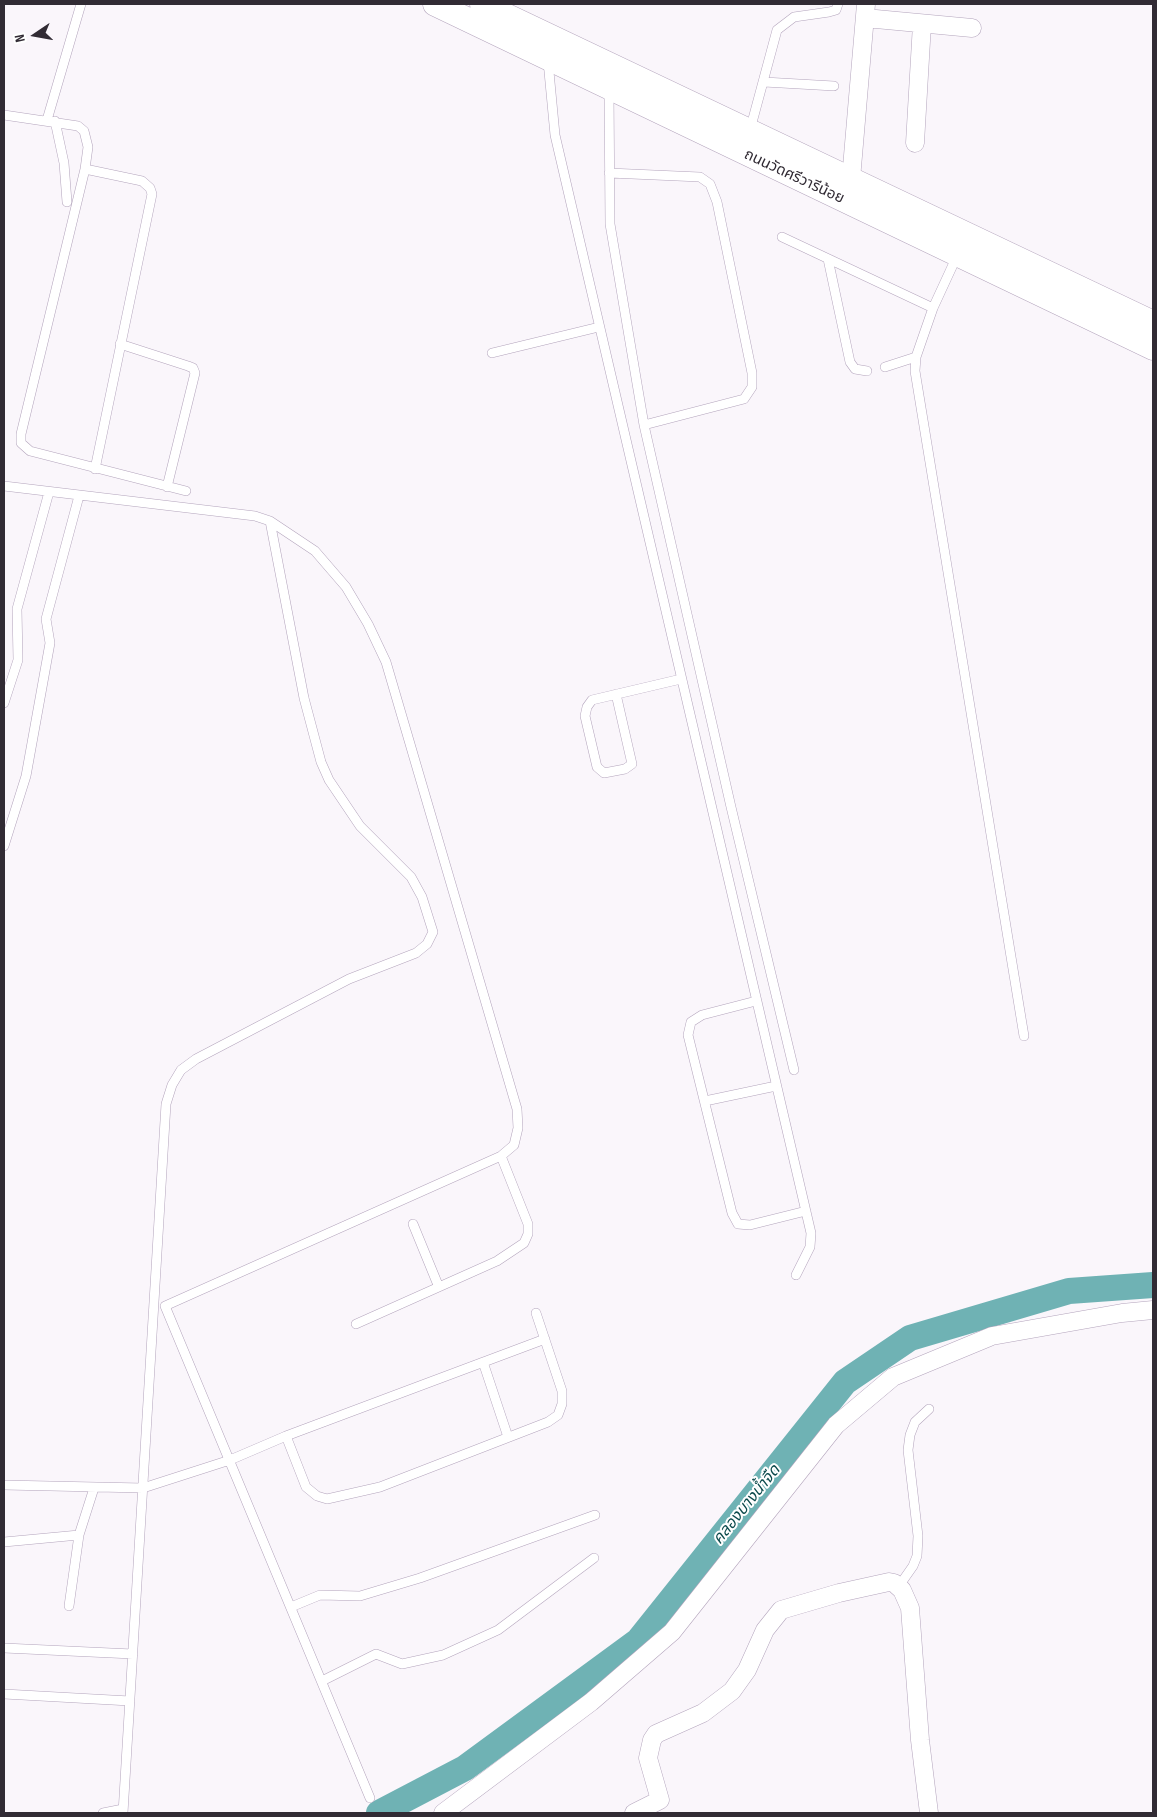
<!DOCTYPE html>
<meta charset="utf-8">
<style>
body{margin:0}
#map{position:relative;width:1157px;height:1817px;overflow:hidden;background:#faf6fb;font-family:"Sofia Sans Condensed",sans-serif}
canvas{display:block}
.frame{position:absolute;inset:0;border:5px solid #312b34;pointer-events:none}
.north{position:absolute;left:10px;top:10px;width:50px;height:50px;-webkit-text-stroke:4px #fff;paint-order:stroke;rotate:258deg;font-size:14px;font-weight:700;line-height:20px;text-align:center;color:#312b34}
.north::after{content:'';display:block;margin:auto;width:18px;height:22px;background:#312b34;clip-path:polygon(50% 0,100% 100%,50% 72%,0 100%)}
</style>
<div id="map">
<canvas width="1157" height="1817"></canvas>
<div class="frame"></div>
<div class="north">N</div>
</div>
<script>
const c = document.querySelector('canvas').getContext('2d');
c.lineJoin = 'round';
const shape = rows => new Path2D(rows.map(r => 'M' + r).join(''));
function strokePath(path, color, width, dash) { c.strokeStyle = color; c.lineWidth = width; c.lineCap = dash ? 'butt' : 'round'; c.setLineDash(dash || []); c.stroke(path); }
function label(font, color, halo, rows, align = 'center') {
  c.font = font + ' "Sofia Sans Condensed","Noto Sans Thai",sans-serif'; c.lineWidth = 4; c.setLineDash([]); c.textBaseline = 'middle'; c.strokeStyle = halo; c.fillStyle = color; for (const [text, x, y, turn = 0] of rows) {
    c.save(); c.translate(x, y); c.rotate((+turn || 0) * Math.PI / 180); c.textAlign = isNaN(turn) ? turn : align; if (halo) c.strokeText(text, 0, 0); c.fillText(text, 0, 0); c.restore();
  }
}
const river = shape([
 [379,1813,465,1768,638,1641,845,1382,910,1338,1069,1291,1153,1285]
]);
const service = shape([
 [548,61,555,135,811,1233,810,1247,796,1275],
 [764,82,834,86],
 [609,91,610,224,644,425,731,807,794,1070],
 [4,115,78,126,84,131,88,147,85,169,21,434,21,443,30,451,186,491],
 [47,120,81,4],
 [55,121,64,163,67,202],
 [750,130,777,30,794,17,829,12,836,10,838,4],
 [85,169,142,181,150,188,152,194,95,469],
 [609,173,700,177,710,184,717,202,752,373,752,387,744,399,644,425],
 [782,237,933,308],
 [957,256,933,308,916,357,915,371,1024,1036],
 [828,259,850,362,855,369,867,371],
 [120,344,188,366,193,368,195,373,167,487],
 [492,353,599,327],
 [885,367,916,357],
 [4,486,255,516,270,521,315,551,346,587,368,624,386,662,517,1109,518,1128,514,1145,501,1156,165,1306,370,1798],
 [616,694,632,764,625,769,604,773,597,767,585,716,587,707,592,700,681,679],
 [4,703,18,660,17,609,49,492],
 [4,846,26,776,50,643,46,619,79,496],
 [756,1001,702,1015,691,1022,688,1035,732,1213,738,1224,750,1225,806,1211],
 [705,1101,776,1086],
 [413,1224,438,1285],
 [356,1324,497,1261,524,1243,528,1234,528,1224,501,1156],
 [483,1362,508,1437],
 [286,1436,306,1487,317,1496,327,1499,380,1487,548,1422,558,1415,562,1404,562,1391,536,1313],
 [4,1485,143,1488,230,1460,286,1436,545,1339],
 [4,1542,79,1535,94,1488],
 [899,1586,913,1566,917,1556,918,1536,908,1450,910,1435,915,1422,929,1409],
 [69,1606,79,1535],
 [291,1607,320,1595,360,1596,420,1578,595,1515],
 [4,1648,133,1654],
 [322,1681,376,1654,402,1664,443,1655,498,1630,594,1558],
 [4,1694,130,1701],
 [103,1813,123,1809],
 [123,1813,166,1104,172,1085,181,1070,196,1059,349,979,416,953,427,944,433,932,422,897,411,877,360,826,329,780,321,762,304,698,270,521]
]);
const minor = shape([
 [865,18,972,28],
 [915,143,922,24],
 [851,179,866,4],
 [443,1813,591,1702,672,1632,836,1425,893,1377,992,1336,1122,1313,1153,1310],
 [634,1813,660,1800,648,1758,652,1740,656,1734,703,1713,732,1691,747,1670,765,1630,781,1610,839,1593,889,1582,894,1583,902,1590,910,1608,920,1740,929,1813]
]);
const secondary = shape([
 [435,4,1153,348],
 [482,4,1153,323]
]);
const streetNames = [
 ["ถนนวัดศรีวารีน้อย",794,177,25]
];
const waterNames = [
 ["คลองบางน้ำจืด",747,1505,-51]
];
strokePath(river, '#6fb2b4', 26);
strokePath(service, '#b3a4bc', 10);
strokePath(minor, '#b3a4bc', 19);
strokePath(secondary, '#b3a4bc', 25);
strokePath(service, '#fff', 9);
strokePath(minor, '#fff', 18);
strokePath(secondary, '#fff', 24);
label('15px', '#312b34', '#fff', streetNames);
label('italic 16px', '#0d4b4d', '#fff', waterNames);
</script>
